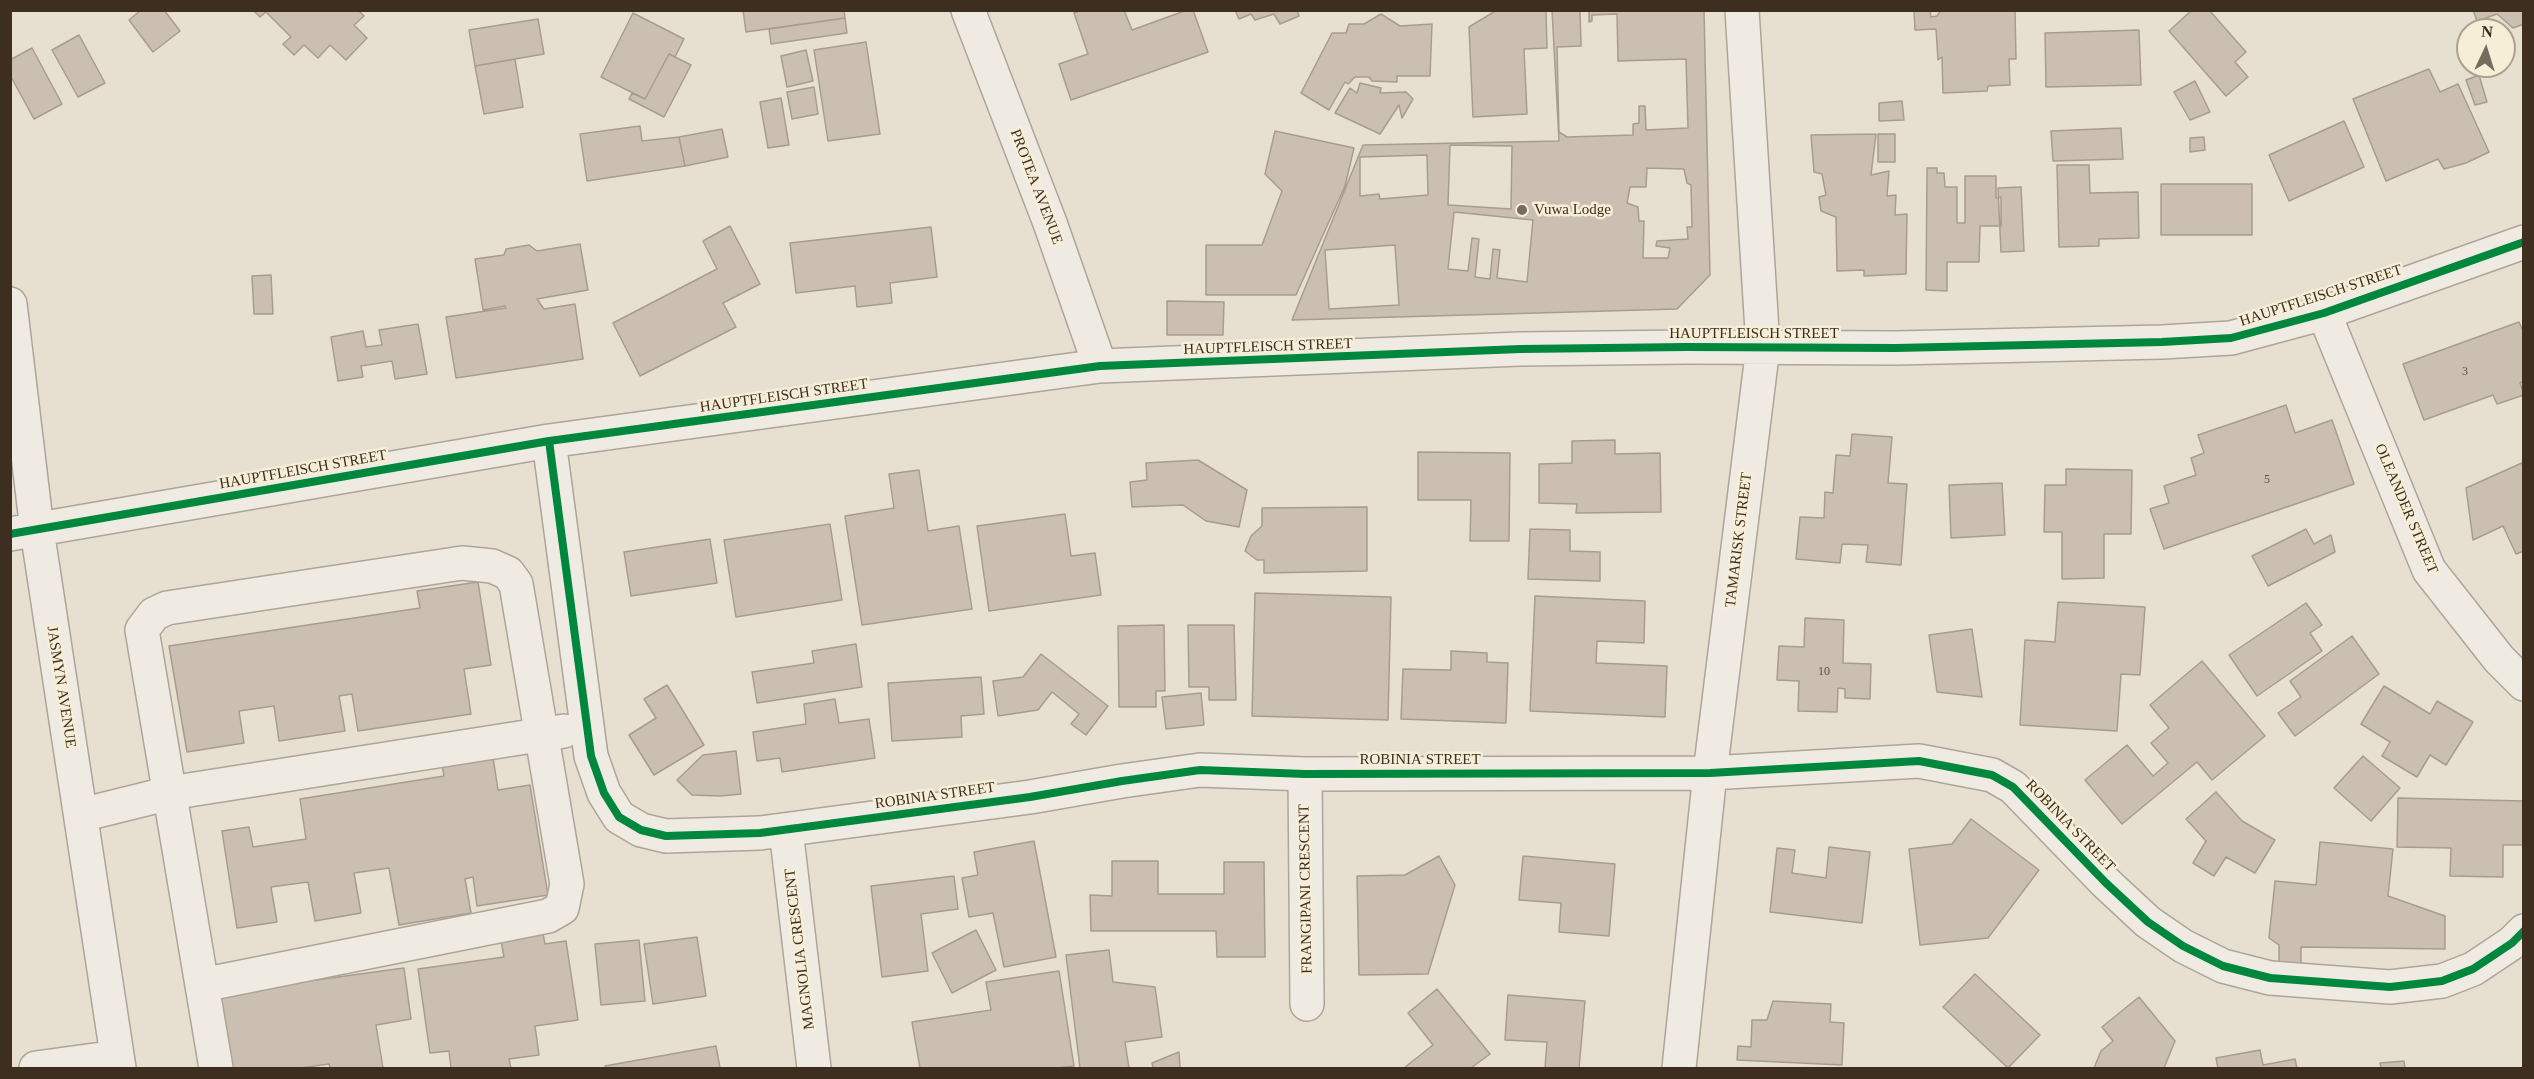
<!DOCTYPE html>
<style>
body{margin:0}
#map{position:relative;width:2534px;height:1079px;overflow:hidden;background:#e7e0d1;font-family:Georgia,serif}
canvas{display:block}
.frame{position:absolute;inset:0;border:12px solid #3d2e20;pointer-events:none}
.north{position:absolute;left:2456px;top:18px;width:60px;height:60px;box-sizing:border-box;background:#f7eed8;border:2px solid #ada18e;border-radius:50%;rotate:4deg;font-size:16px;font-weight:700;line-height:24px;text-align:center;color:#3d2e20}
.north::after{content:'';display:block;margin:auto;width:21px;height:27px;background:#786c5e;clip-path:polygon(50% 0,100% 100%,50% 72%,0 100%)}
</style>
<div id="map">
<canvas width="2534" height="1079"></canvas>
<div class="frame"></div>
<div class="north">N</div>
</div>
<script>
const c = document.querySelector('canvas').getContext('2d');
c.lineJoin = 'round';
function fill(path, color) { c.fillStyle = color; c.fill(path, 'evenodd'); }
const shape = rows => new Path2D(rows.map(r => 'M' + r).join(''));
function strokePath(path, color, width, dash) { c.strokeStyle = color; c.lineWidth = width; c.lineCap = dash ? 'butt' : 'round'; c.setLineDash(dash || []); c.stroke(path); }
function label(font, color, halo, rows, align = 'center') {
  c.font = font + ' Georgia,serif'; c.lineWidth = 5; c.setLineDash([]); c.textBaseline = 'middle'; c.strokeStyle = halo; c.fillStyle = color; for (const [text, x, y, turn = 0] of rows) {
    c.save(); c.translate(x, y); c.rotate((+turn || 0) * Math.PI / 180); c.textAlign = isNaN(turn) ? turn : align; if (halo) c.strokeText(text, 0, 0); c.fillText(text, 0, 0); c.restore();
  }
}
const building = shape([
 [141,10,164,10,180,31,153,52,129,20,141,10],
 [253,10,358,10,364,16,354,25,367,38,346,60,330,45,318,58,304,45,294,55,283,44,291,37,266,12,260,17,253,10],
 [743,10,844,10,845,18,746,32,743,10],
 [1081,10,1124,10,1132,30,1187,10,1193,10,1208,52,1071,100,1059,64,1088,54,1074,13,1081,10],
 [1235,10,1297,10,1299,16,1280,24,1274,14,1255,20,1251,14,1239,19,1235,10],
 [1497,10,1546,10,1547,48,1524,49,1527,114,1473,117,1469,27,1497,10],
 [1552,10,1704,10,1710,275,1677,309,1292,320,1363,145,1559,141,1552,10],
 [1580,10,1589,10,1589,22,1592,21,1592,15,1617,14,1618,61,1686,59,1688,128,1646,130,1645,106,1639,106,1639,123,1633,124,1633,135,1567,137,1559,132,1557,47,1581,46,1580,10],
 [1914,10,1930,10,1931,17,1937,16,1941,10,2015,10,2016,59,2009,59,2010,85,1988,86,1987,91,1943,93,1942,57,1938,60,1936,29,1915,30,1914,10],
 [2192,10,2209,10,2246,52,2235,62,2248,77,2226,96,2169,31,2192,10],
 [2473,10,2524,10,2524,24,2513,28,2497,14,2477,21,2473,10],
 [633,13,684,39,675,57,669,54,645,99,601,77,633,13],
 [1381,14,1400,26,1432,24,1430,76,1397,76,1397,82,1372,81,1369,77,1355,77,1348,84,1345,82,1329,110,1301,93,1332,33,1346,33,1349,24,1364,24,1381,14],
 [845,18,847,33,771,44,769,29,845,18],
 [538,19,544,54,475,66,469,30,538,19],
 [2139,30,2141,85,2046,87,2045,33,2139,30],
 [79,35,105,83,78,97,52,50,79,35],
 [866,42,880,134,828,141,814,50,866,42],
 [32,48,62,104,34,119,10,75,10,60,32,48],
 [806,50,813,81,787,87,781,56,806,50],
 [669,54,691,65,664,117,629,99,632,93,645,99,669,54],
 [515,59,523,107,484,114,475,66,515,59],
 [2429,69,2440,92,2458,84,2489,152,2466,163,2444,169,2438,159,2386,181,2353,99,2429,69],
 [2479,75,2487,102,2475,105,2466,80,2479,75],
 [2195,81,2210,112,2190,120,2174,92,2195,81],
 [1360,83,1381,88,1380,93,1406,92,1413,99,1402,118,1399,105,1380,134,1335,113,1350,88,1357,93,1360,83],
 [814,87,818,114,792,119,787,92,814,87],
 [781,98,789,145,768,148,760,102,781,98],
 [1902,101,1904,120,1879,121,1879,103,1902,101],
 [2344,121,2364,167,2289,201,2269,155,2344,121],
 [640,126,642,141,679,137,685,166,587,181,580,134,640,126],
 [2121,128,2123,159,2053,161,2051,131,2121,128],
 [722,129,728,157,685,166,679,137,722,129],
 [1275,131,1354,148,1345,186,1296,295,1206,295,1206,245,1262,245,1282,191,1265,174,1275,131],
 [1876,134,1871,175,1889,171,1887,196,1896,195,1895,215,1907,214,1906,274,1864,276,1864,270,1837,271,1836,217,1821,211,1819,197,1826,195,1822,174,1814,172,1811,135,1876,134],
 [1878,134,1895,134,1895,162,1878,162,1878,134],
 [2204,137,2205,150,2190,152,2190,138,2204,137],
 [1450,145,1512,146,1511,209,1448,205,1450,145],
 [1427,155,1428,195,1380,199,1379,194,1360,196,1360,157,1427,155],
 [2057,165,2089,165,2090,193,2138,192,2139,238,2099,239,2099,246,2059,247,2057,165],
 [1647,168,1684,169,1687,183,1691,185,1692,227,1687,227,1688,239,1657,241,1656,246,1670,248,1668,258,1643,258,1644,221,1639,221,1638,207,1627,203,1630,187,1646,187,1647,168],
 [1927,168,1937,168,1937,173,1944,173,1945,187,1957,187,1957,223,1965,223,1965,176,1996,176,1996,198,2001,197,2001,226,1980,226,1979,262,1947,262,1947,291,1926,290,1927,168],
 [2161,184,2252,184,2252,235,2161,235,2161,184],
 [2021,187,2024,251,2001,252,1998,188,2021,187],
 [1454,212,1533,220,1527,282,1497,278,1500,250,1493,249,1490,279,1475,277,1479,239,1472,238,1468,271,1448,269,1454,212],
 [730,226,760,284,723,303,736,327,640,376,613,323,717,269,703,241,730,226],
 [931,227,937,277,890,283,892,303,857,307,855,286,796,293,790,243,931,227],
 [580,244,588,290,537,299,544,309,575,304,583,359,456,378,446,317,506,308,505,306,483,310,475,259,504,255,506,249,529,245,537,251,580,244],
 [1395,245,1399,305,1329,309,1325,250,1395,245],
 [271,275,273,314,254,314,252,276,271,275],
 [1167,301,1224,302,1223,335,1167,335,1167,301],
 [2519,322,2524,333,2524,381,2520,383,2524,395,2497,404,2493,395,2424,420,2403,364,2519,322],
 [418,324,427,374,395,379,392,361,361,366,363,377,338,381,331,337,363,331,366,347,382,345,379,330,418,324],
 [2286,405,2295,433,2332,420,2354,484,2164,549,2150,509,2169,503,2164,486,2196,475,2191,458,2204,453,2198,435,2286,405],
 [1852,434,1892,437,1888,483,1907,484,1901,565,1866,562,1868,545,1842,544,1840,563,1796,559,1800,517,1824,518,1825,492,1833,493,1836,455,1850,456,1852,434],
 [1615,440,1615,454,1660,453,1661,512,1576,513,1577,504,1539,503,1539,464,1572,463,1572,441,1615,440],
 [1418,452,1510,453,1509,541,1470,541,1471,500,1418,500,1418,452],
 [1198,460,1247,490,1239,527,1206,521,1183,505,1132,507,1130,482,1147,480,1146,463,1198,460],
 [2524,462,2524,551,2516,554,2503,526,2473,540,2466,488,2524,462],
 [2066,469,2132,470,2131,534,2104,534,2104,578,2062,579,2062,532,2044,532,2045,485,2066,485,2066,469],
 [919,470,928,531,959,526,972,609,862,625,845,516,894,508,889,474,919,470],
 [2002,483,2005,535,1951,538,1949,485,2002,483],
 [1367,507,1367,571,1264,573,1264,560,1257,560,1245,551,1251,536,1262,526,1262,508,1367,507],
 [1065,514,1071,556,1095,553,1101,595,989,611,977,526,1065,514],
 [830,524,842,600,736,617,724,540,830,524],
 [1530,529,1570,530,1570,551,1600,552,1600,581,1528,579,1530,529],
 [2306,529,2314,544,2331,535,2335,552,2268,586,2252,556,2306,529],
 [710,539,717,583,631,596,624,552,710,539],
 [478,582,491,665,464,669,471,714,358,731,352,694,339,696,345,731,279,741,274,706,239,711,244,743,187,752,169,646,420,608,417,591,478,582],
 [1255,593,1391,597,1388,720,1252,716,1255,593],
 [1535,596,1645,601,1644,643,1597,641,1596,663,1667,666,1665,717,1530,711,1535,596],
 [2058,602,2145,607,2140,675,2121,674,2117,731,2020,725,2025,640,2055,642,2058,602],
 [2306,603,2322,625,2310,633,2322,651,2257,696,2229,655,2306,603],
 [1805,618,1844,620,1843,663,1871,664,1870,699,1845,698,1845,689,1838,688,1837,712,1798,711,1799,681,1777,680,1779,646,1804,647,1805,618],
 [1164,625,1165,691,1156,691,1156,707,1119,707,1118,626,1164,625],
 [1188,625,1234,625,1236,700,1209,700,1209,687,1189,687,1188,625],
 [1972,629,1982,697,1937,692,1929,635,1972,629],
 [2352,636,2379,674,2295,736,2278,713,2301,697,2290,681,2352,636],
 [856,644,862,687,757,703,752,672,814,663,812,651,856,644],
 [1451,651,1487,653,1487,662,1508,663,1506,723,1401,719,1403,669,1451,670,1451,651],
 [1041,654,1108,706,1086,735,1071,724,1079,714,1052,692,1038,710,998,716,993,681,1023,677,1041,654],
 [2202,661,2265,736,2212,780,2197,762,2122,824,2085,780,2127,745,2153,776,2168,763,2151,743,2169,728,2150,705,2202,661],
 [981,677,984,714,961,716,962,737,892,741,888,683,981,677],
 [667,685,704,745,654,775,629,735,656,718,644,699,667,685],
 [2384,686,2430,714,2437,701,2473,722,2446,765,2430,755,2417,777,2382,756,2390,742,2361,724,2384,686],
 [1201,693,1204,725,1166,729,1162,697,1201,693],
 [835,699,839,723,869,719,875,758,782,772,780,758,757,761,753,732,806,724,804,704,835,699],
 [491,744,498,790,530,785,548,895,477,906,473,877,465,879,471,913,399,925,389,868,354,873,361,913,315,921,308,882,271,887,277,922,237,928,222,831,249,827,253,847,306,839,300,799,444,776,440,753,491,744],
 [736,751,741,794,721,796,692,795,677,780,703,755,736,751],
 [2363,756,2400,788,2371,821,2334,788,2363,756],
 [2216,792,2242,821,2275,840,2255,873,2226,857,2214,876,2193,863,2206,841,2186,819,2216,792],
 [2398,798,2524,801,2524,845,2503,845,2503,877,2450,876,2451,848,2397,847,2398,798],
 [1971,819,2039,870,1988,938,1920,945,1909,849,1952,844,1971,819],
 [1034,841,1056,957,1004,967,993,913,969,917,962,878,978,875,974,852,1034,841],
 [2320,842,2393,849,2388,896,2445,916,2445,949,2301,947,2301,966,2279,966,2279,945,2269,938,2275,881,2316,885,2320,842],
 [1829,847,1870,852,1862,923,1770,912,1777,848,1795,850,1792,873,1826,878,1829,847],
 [1439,856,1455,885,1428,974,1359,975,1357,876,1405,875,1439,856],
 [1523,856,1615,864,1609,936,1559,932,1561,903,1519,900,1523,856],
 [1112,861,1158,861,1158,894,1224,894,1224,862,1264,862,1265,957,1217,957,1216,931,1091,931,1090,895,1112,896,1112,861],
 [954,876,958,909,921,914,928,971,882,977,871,886,954,876],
 [542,929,545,944,566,941,578,1020,535,1026,539,1055,509,1059,511,1068,451,1068,449,1051,430,1053,418,969,504,957,500,935,542,929],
 [976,930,996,970,952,993,932,953,976,930],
 [697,937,706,996,653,1004,644,944,697,937],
 [639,940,645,1001,601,1005,595,944,639,940],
 [1109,950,1113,982,1155,987,1162,1037,1125,1042,1129,1068,1080,1068,1066,955,1109,950],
 [404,968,411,1019,376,1025,383,1068,330,1068,329,1064,300,1068,231,1068,220,993,404,968],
 [1059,971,1074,1066,1057,1068,920,1068,912,1022,991,1010,986,982,1059,971],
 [1975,974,2040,1035,2008,1068,1943,1007,1975,974],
 [1437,989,1490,1054,1471,1068,1404,1068,1433,1045,1408,1013,1437,989],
 [1508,995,1585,1001,1579,1068,1545,1068,1547,1042,1505,1040,1508,995],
 [2139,997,2175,1041,2164,1068,2094,1068,2101,1051,2113,1041,2102,1027,2139,997],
 [1773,1001,1831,1004,1830,1022,1844,1023,1842,1065,1737,1060,1738,1046,1751,1047,1752,1020,1767,1020,1773,1001],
 [716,1046,720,1068,606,1068,605,1066,716,1046],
 [2260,1050,2263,1065,2295,1059,2297,1068,2218,1068,2216,1058,2260,1050],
 [1179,1052,1180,1068,1153,1068,1152,1063,1179,1052],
 [2404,1061,2405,1068,2381,1068,2380,1063,2404,1061]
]);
const street = shape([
 [968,10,1050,223,1100,366],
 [10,304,37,530,119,1068],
 [2324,313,2429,570,2499,659,2524,684],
 [549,441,591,756,604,793,619,817,641,830,666,836,760,833,1030,797,1122,781,1200,770,1305,774,1710,773,1919,761,1992,775,2013,787,2106,883,2148,922,2183,946,2223,966,2270,978,2390,987,2442,981,2473,969,2512,943,2524,931],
 [10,534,549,441,1100,366,1520,349,1687,347,1896,348,2162,342,2231,338,2324,313,2524,242],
 [1305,774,1307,1004],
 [81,815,170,793,564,731],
 [786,830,814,1068],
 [202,985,548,916,562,908,567,884,516,584,508,573,492,566,462,563,167,608,154,614,142,630,216,1068],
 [36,1068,117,1057],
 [1679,1068,1710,773,1763,347,1742,10]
]);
const cycleway = shape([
 [549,441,591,756,604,793,619,817,641,830,666,836,760,833,1030,797,1122,781,1200,770,1305,774,1710,773,1919,761,1992,775,2013,787,2106,883,2148,922,2183,946,2223,966,2270,978,2390,987,2442,981,2473,969,2512,943,2524,931],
 [10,534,549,441,1100,366,1520,349,1687,347,1896,348,2162,342,2231,338,2324,313,2524,242]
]);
const markers = [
 [1522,210,6,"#786c5e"]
];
const numberNames = [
 ["3",2465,372],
 ["5",2267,480],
 ["10",1824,672]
];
const streetNames = [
 ["PROTEA AVENUE",1036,187,69],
 ["HAUPTFLEISCH STREET",2321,296,-18],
 ["HAUPTFLEISCH STREET",1754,334],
 ["HAUPTFLEISCH STREET",1268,347,-2],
 ["HAUPTFLEISCH STREET",784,396,-8],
 ["HAUPTFLEISCH STREET",303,470,-10],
 ["OLEANDER STREET",2406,509,67],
 ["TAMARISK STREET",1739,540,-83],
 ["JASMYN AVENUE",61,687,81],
 ["ROBINIA STREET",1420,760],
 ["ROBINIA STREET",935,796,-8],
 ["ROBINIA STREET",2070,826,46],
 ["FRANGIPANI CRESCENT",1306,889,-91],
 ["MAGNOLIA CRESCENT",800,949,-97]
];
const poiNames = [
 ["Vuwa Lodge",1534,210]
];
fill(building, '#cbbfb2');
strokePath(building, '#a89c90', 1.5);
strokePath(street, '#ada599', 36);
strokePath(street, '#efebe3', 33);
strokePath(cycleway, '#00873e', 8);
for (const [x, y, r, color] of markers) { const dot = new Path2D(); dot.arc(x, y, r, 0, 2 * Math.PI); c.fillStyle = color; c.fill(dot); strokePath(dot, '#f7eed8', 2); }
label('12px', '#605244', null, numberNames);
label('15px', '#3d2e20', '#f7eed8', streetNames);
label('15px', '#3d2e20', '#f7eed8', poiNames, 'left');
</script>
